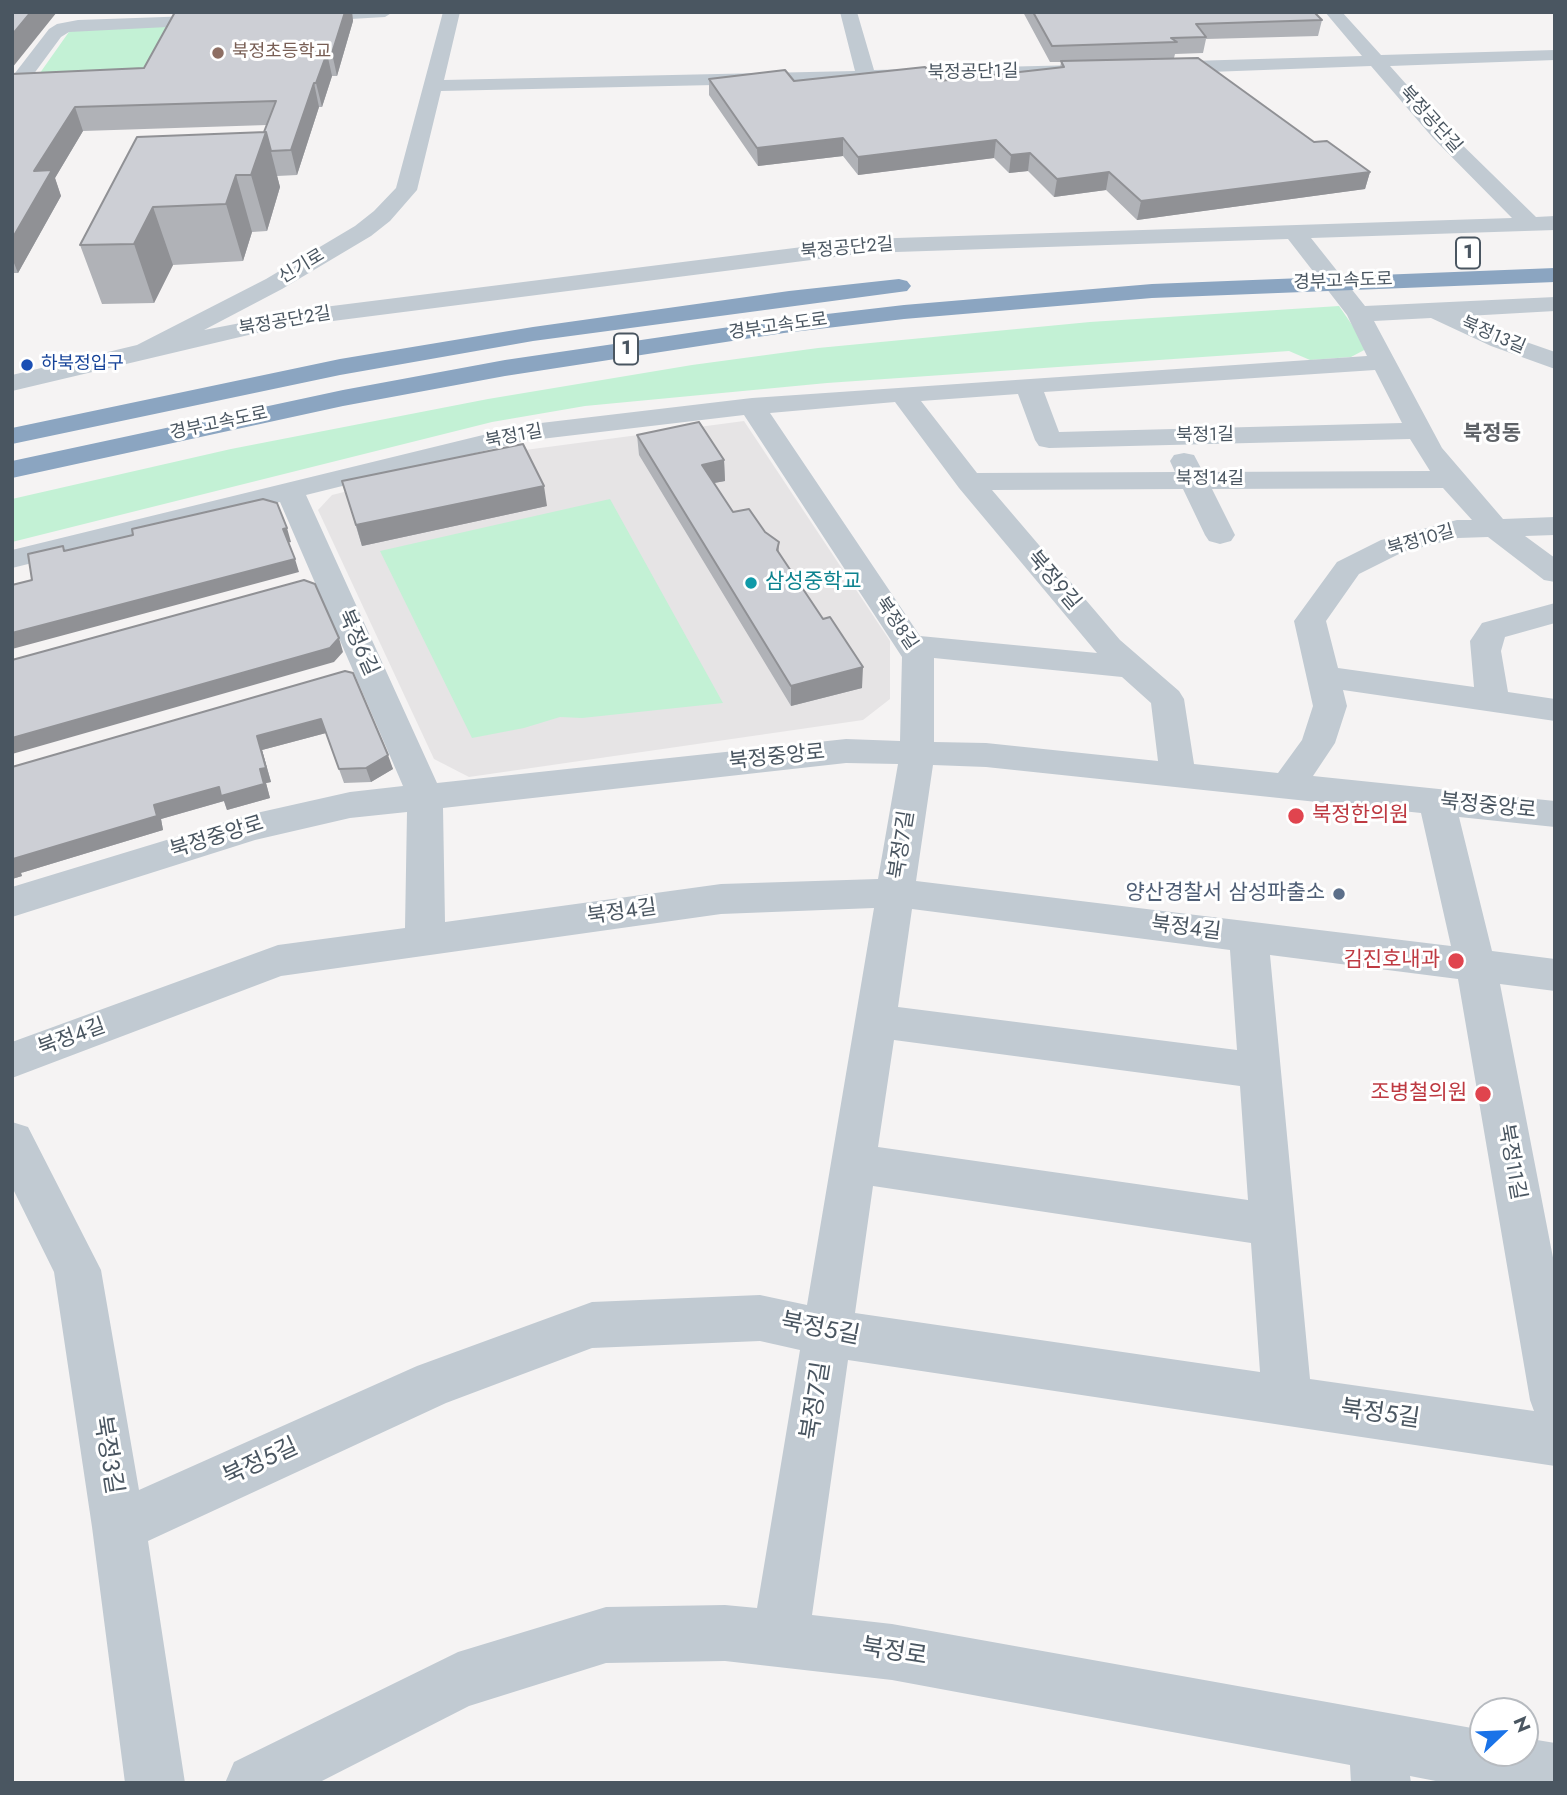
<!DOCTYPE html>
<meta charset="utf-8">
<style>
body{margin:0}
#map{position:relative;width:1567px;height:1795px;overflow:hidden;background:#f5f3f3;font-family:Jost,sans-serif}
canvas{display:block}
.frame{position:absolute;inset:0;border:14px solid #4a5661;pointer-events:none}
.north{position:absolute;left:1469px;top:1697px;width:70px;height:70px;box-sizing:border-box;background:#fff;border:2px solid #b7bbc0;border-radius:50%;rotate:67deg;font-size:19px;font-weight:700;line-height:28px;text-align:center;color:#4a5661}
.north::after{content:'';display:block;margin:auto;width:24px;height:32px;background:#1a73e8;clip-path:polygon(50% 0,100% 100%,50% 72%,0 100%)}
</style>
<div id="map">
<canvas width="1567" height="1795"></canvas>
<div class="frame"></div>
<div class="north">N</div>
</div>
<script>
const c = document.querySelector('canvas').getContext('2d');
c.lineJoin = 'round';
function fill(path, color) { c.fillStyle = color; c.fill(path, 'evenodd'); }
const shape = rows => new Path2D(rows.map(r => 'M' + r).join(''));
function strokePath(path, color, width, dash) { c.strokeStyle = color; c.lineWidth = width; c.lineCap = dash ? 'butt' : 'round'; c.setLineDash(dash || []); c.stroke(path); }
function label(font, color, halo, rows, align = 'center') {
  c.font = font + ' Jost,"Noto Sans KR",sans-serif'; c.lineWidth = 6; c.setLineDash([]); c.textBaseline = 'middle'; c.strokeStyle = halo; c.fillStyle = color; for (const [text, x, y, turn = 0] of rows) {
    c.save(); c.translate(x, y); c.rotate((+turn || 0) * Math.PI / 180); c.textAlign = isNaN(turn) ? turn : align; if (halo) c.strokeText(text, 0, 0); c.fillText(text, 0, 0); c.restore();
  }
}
const education = shape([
 [744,421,890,641,890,699,863,720,469,777,434,759,318,510,332,495,495,454]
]);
const green = shape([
 [170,26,141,76,35,80,71,29],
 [1339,306,1368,348,1351,357,1310,360,1289,351,827,383,585,406,492,422,12,542,12,499,231,449,488,399,692,365,818,348,1090,322],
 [610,499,723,703,582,718,560,717,524,728,472,738,380,551]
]);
const minor = shape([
 [297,12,393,12,385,17,299,22,290,17,297,12],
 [443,12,460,12,444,80,855,71,840,12,857,12,874,70,1079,65,1088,71,1079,77,441,91,417,190,390,221,371,236,282,289,204,330,324,307,866,239,1512,218,1433,138,1371,66,1156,74,1147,68,1156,62,1362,56,1325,12,1342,12,1381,55,1555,50,1555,60,1390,66,1447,130,1536,217,1555,216,1555,230,1311,238,1365,306,1555,297,1555,311,1467,316,1509,336,1555,352,1555,369,1491,346,1431,318,1374,321,1442,448,1503,519,1555,517,1555,535,1525,536,1555,558,1555,582,1544,580,1488,537,1458,538,1403,552,1359,574,1326,621,1338,668,1474,687,1470,641,1482,623,1555,603,1555,623,1505,637,1501,651,1508,692,1555,699,1555,721,1343,690,1347,706,1335,743,1313,776,1555,801,1555,827,1459,817,1492,951,1555,959,1555,991,1500,984,1555,1268,1555,1466,848,1360,812,1615,892,1624,1483,1730,1483,1753,1525,1753,1525,1738,1555,1743,1555,1783,1446,1783,1410,1776,1411,1783,1351,1783,1350,1765,892,1680,725,1661,606,1663,469,1706,318,1783,225,1783,234,1762,458,1652,606,1607,725,1605,757,1608,800,1350,760,1341,592,1348,446,1403,148,1541,185,1783,125,1783,92,1527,54,1272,12,1187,12,1122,28,1127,101,1270,139,1490,417,1366,592,1302,760,1295,807,1305,874,908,721,914,281,976,12,1078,12,1042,278,945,405,928,407,812,350,818,255,840,12,917,12,887,252,814,350,792,403,786,280,502,12,568,12,550,524,425,752,398,1367,356,1347,315,1288,239,866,253,278,328,12,391,12,375,137,345,266,279,355,226,374,211,396,188,443,12],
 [1375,370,1402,423,1059,432,1044,392,1375,370],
 [1018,394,1035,440,1039,446,1049,448,1410,439,1430,471,1203,472,1194,455,1184,453,1174,455,1170,461,1175,472,977,473,921,401,1018,394],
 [895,402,959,488,1097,653,920,636,770,413,895,402],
 [744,415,902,657,900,741,846,739,437,783,306,495,524,441,744,415],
 [1443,488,1472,520,1457,520,1381,540,1337,562,1294,621,1313,706,1302,740,1278,773,1194,764,1184,699,1179,691,1120,640,992,490,1183,489,1205,535,1209,541,1220,544,1231,541,1235,535,1212,489,1443,488],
 [934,658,1122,677,1151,703,1158,761,986,743,934,742,934,658],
 [846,763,898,764,878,879,721,884,445,922,443,808,846,763],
 [933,765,986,767,1421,813,1451,946,916,881,933,765],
 [912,909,1230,950,1237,1050,898,1007,912,909],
 [1270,955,1458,979,1530,1400,1534,1411,1310,1379,1270,955],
 [894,1040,1240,1086,1248,1200,878,1147,894,1040],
 [873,1186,1251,1243,1260,1372,855,1313,873,1186],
 [221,15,227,16,230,20,227,24,69,32,61,37,19,94,12,96,12,77,49,29,57,24,78,20,221,15]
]);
const highway = shape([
 [1555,268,1555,282,1152,298,904,319,784,333,505,376,343,406,12,478,12,461,343,390,505,360,784,319,904,305,1152,284,1555,268],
 [899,279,907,281,911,286,907,291,533,341,340,375,12,444,12,428,340,359,533,327,789,291,899,279]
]);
const wall = shape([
 [345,12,352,12,353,21,337,76,332,76,322,107,319,107,297,175,277,176,280,187,267,231,252,232,243,261,173,265,154,303,102,304,80,245,264,132,267,125,83,131,55,178,61,196,18,273,12,273,12,74,144,68],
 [1023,12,1314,12,1322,20,1318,36,1206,39,1203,53,1175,54,1174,58,1314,142,1370,172,1365,189,1137,220,1106,190,1054,197,1028,171,1009,173,994,158,858,175,843,156,758,166,709,95,709,79,794,81,939,81,1060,68,1061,62,1050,62],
 [637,435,724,460,725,481,714,483,733,512,779,542,779,554,862,688,791,706,639,455],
 [342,481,547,506,362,546],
 [345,671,393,769,371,782,344,783,326,733,262,750,271,782,266,783,270,798,227,810,224,801,161,819,163,830,21,873,22,876,12,879]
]);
const shadedWall = shape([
 [31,12,57,12,12,68,12,35],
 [345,12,352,12,353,21,337,76,332,53],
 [327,53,332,76,322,107,316,83],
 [314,83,319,107,297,175,291,150],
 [75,107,83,131,55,178,61,196,18,273,12,258,12,239,34,171],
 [266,132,280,187,267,231,251,175],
 [843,138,843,156,758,166,757,148],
 [996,140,994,158,858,175,858,157],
 [1030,153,1028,171,1009,173,1011,155],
 [1109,172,1106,190,1054,197,1057,179],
 [1370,172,1365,189,1137,220,1141,201],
 [236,175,252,232,243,261,226,204],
 [153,207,173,265,154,303,134,244],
 [724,460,725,481,703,485,702,465],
 [544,486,547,506,362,546,356,525],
 [287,528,291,542,287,543,283,529],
 [295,559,299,572,12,649,12,633],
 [339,638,343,652,334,662,12,754,12,738],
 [863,667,862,688,791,706,791,686],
 [321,719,326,733,262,750,271,782,266,783,270,798,227,810,224,801,161,819,163,830,21,873,22,876,12,879,13,859,154,805,257,736],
 [388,755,393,769,371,782,366,768]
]);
const building = shape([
 [12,12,31,12,12,35,12,12],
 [175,12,345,12,332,53,327,53,316,83,314,83,291,150,271,151,266,132,264,132,276,101,75,107,34,171,52,170,12,239,12,74,144,68,175,12],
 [1033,12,1314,12,1322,20,1196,24,1206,37,1171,38,1177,42,1052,46,1033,12],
 [1198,58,1314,142,1327,141,1370,172,1141,201,1109,172,1057,179,1030,153,1011,155,996,140,858,157,843,138,757,148,709,79,785,70,794,81,925,67,939,81,1064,67,1061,61,1198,58],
 [266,132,251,175,236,175,226,204,153,207,134,244,80,245,137,137,266,132],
 [699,422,724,460,702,465,733,512,749,509,765,532,779,542,777,550,823,619,830,617,863,667,791,686,637,435,699,422],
 [523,444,544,486,356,525,342,481,523,444],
 [263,499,277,503,287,528,283,529,295,559,12,633,12,585,32,580,28,554,63,546,64,551,133,535,132,529,263,499],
 [304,580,315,584,339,638,330,648,12,738,12,660,304,580],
 [345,671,353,673,388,755,366,768,339,769,321,719,257,736,266,768,260,769,264,784,221,796,219,787,154,805,157,816,13,859,12,862,12,767,345,671]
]);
const markers = [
 [218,53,7,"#8d6e63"],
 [27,365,7,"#1a4fb4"],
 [751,583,7,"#0f9aa8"],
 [1296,816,9,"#e0444e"],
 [1339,894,7,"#5c6f8a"],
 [1456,961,9,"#e0444e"],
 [1483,1094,9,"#e0444e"]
];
const farEducationnames = [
 ["북정초등학교",232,53]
];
const farStreetnames = [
 ["북정공단1길",973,73,-1],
 ["북정공단길",1430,120,48],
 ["북정공단2길",847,249,-5],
 ["신기로",302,267,-31],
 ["경부고속도로",1343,282,-2],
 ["북정공단2길",285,322,-10],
 ["경부고속도로",778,327,-8],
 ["북정13길",1493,336,23],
 ["경부고속도로",219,424,-12],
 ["북정1길",1205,436,-1],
 ["북정1길",514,437,-11],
 ["북정14길",1210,480],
 ["북정10길",1421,541,-16],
 ["북정8길",896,624,56]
];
const farTransitnames = [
 ["하북정입구",41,365]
];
const shields = [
 [1468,253,24],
 [626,349,24]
];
const shieldNames = [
 ["1",1468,253],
 ["1",626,349]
];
const farQuarternames = [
 ["북정동",1492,435]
];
const streetNames = [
 ["북정9길",1053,581,50],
 ["북정6길",357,643,66],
 ["북정중앙로",777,758,-6],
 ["북정중앙로",1488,807,6],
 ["북정중앙로",217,838,-17],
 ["북정7길",903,845,-81],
 ["북정4길",622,913,-8],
 ["북정4길",1186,929,7],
 ["북정4길",72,1038,-20],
 ["북정11길",1511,1162,80]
];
const cultureNames = [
 ["삼성중학교",765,583]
];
const healthNames = [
 ["북정한의원",1312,816,"left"],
 ["김진호내과",1440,961],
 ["조병철의원",1467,1094]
];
const serviceNames = [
 ["양산경찰서 삼성파출소",1325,894]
];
const nearStreetnames = [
 ["북정5길",820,1330,11],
 ["북정7길",817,1401,-81],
 ["북정5길",1380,1415,8],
 ["북정3길",107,1455,81],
 ["북정5길",261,1463,-25],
 ["북정로",894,1653,9]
];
fill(education, '#e6e4e5');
fill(green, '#c3f1d5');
fill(minor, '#c1cad2');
fill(highway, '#8ba5c1');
fill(wall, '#b0b2b7');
fill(shadedWall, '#909195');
fill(building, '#cdcfd5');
strokePath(building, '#909195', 2);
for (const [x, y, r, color] of markers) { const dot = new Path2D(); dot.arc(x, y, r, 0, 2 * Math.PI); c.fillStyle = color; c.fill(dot); strokePath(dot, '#fff', 2.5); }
label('18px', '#785e54', '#fff', farEducationnames, 'left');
label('18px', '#4a5661', '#fff', farStreetnames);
label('18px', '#164399', '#fff', farTransitnames, 'left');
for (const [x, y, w] of shields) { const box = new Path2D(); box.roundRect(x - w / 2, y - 15.5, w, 31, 5); c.fillStyle = '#fff'; c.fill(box); strokePath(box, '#4a5661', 2); }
label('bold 19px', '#4a5661', null, shieldNames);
label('bold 21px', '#5f6368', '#fff', farQuarternames);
label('21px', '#4a5661', '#fff', streetNames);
label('21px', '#0d838f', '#fff', cultureNames, 'left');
label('21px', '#be3a42', '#fff', healthNames, 'right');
label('21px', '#4e5e75', '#fff', serviceNames, 'right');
label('24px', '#4a5661', '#fff', nearStreetnames);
</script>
